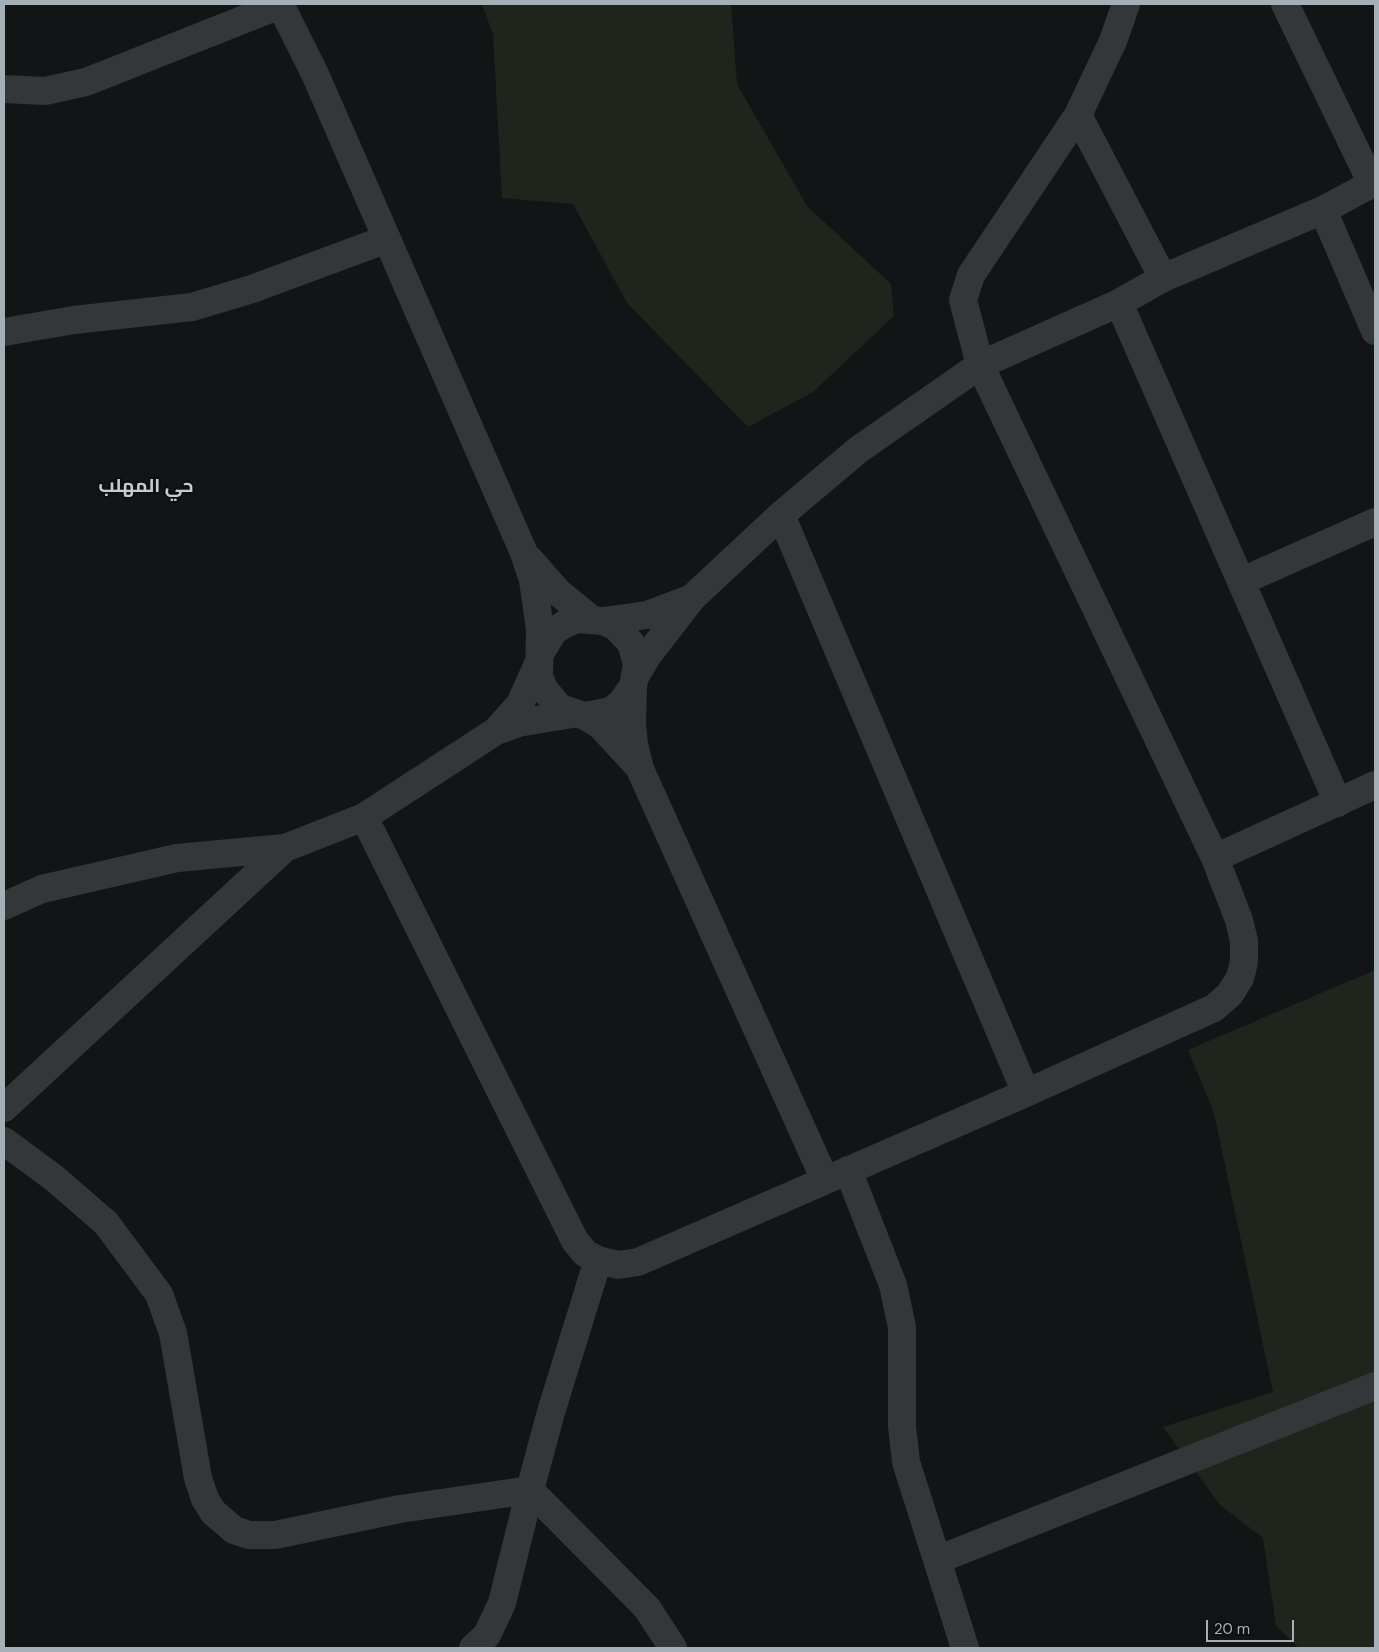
<!DOCTYPE html>
<meta charset="utf-8">
<style>
body{margin:0}
#map{position:relative;width:1379px;height:1652px;overflow:hidden;background:#131415;font-family:"DM Sans",sans-serif}
canvas{display:block}
.frame{position:absolute;inset:0;border:5px solid #a5b0b6;pointer-events:none}
.scale{position:absolute;left:1206px;top:1620px;width:88px;height:22px;box-sizing:border-box;border:2px solid #a5b0b6;border-top:0;padding-left:6px;font-size:15px;line-height:18px;white-space:nowrap;color:#a5b0b6;-webkit-text-stroke:4px #0e0f10;paint-order:stroke}
</style>
<div id="map">
<canvas width="1379" height="1652"></canvas>
<div class="frame"></div>
<div class="scale">20 m</div>
</div>
<script>
const c = document.querySelector('canvas').getContext('2d');
c.lineJoin = 'round';
function fill(path, color) { c.fillStyle = color; c.fill(path, 'evenodd'); }
const shape = rows => new Path2D(rows.map(r => 'M' + r).join(''));
function strokePath(path, color, width, dash) { c.strokeStyle = color; c.lineWidth = width; c.lineCap = dash ? 'butt' : 'round'; c.setLineDash(dash || []); c.stroke(path); }
function label(font, color, halo, rows, align = 'center') {
  c.font = font + ' "DM Sans",Cairo,sans-serif'; c.lineWidth = 4.5; c.setLineDash([]); c.textBaseline = 'middle'; c.strokeStyle = halo; c.fillStyle = color; for (const [text, x, y, turn = 0] of rows) {
    c.save(); c.translate(x, y); c.rotate((+turn || 0) * Math.PI / 180); c.textAlign = isNaN(turn) ? turn : align; if (halo) c.strokeText(text, 0, 0); c.fillText(text, 0, 0); c.restore();
  }
}
const green = shape([
 [482,4,731,4,737,84,807,206,891,284,894,316,813,392,748,427,627,303,573,204,502,198,493,35],
 [1375,970,1375,1648,1299,1648,1276,1626,1263,1538,1220,1505,1163,1427,1273,1392,1214,1113,1188,1050]
]);
const minor = shape([
 [280,4,315,74,524,553,533,580,537,608,540,630,539,677,544,689,560,708,585,716,611,711,621,703,633,686,637,664,631,643,615,626,603,621,577,619,565,624,554,631,541,652],
 [1285,4,1372,184],
 [4,89,45,91,86,82,280,5],
 [1078,115,1163,278],
 [1323,210,1375,331],
 [1119,303,1338,803],
 [4,332,74,320,192,307,252,289,387,239],
 [781,515,1026,1093],
 [530,560,559,593,590,618],
 [1242,581,1375,522],
 [603,621,647,615,692,598],
 [636,675,648,655,693,597,781,515,858,450,980,365,1119,303,1163,278,1323,210,1375,182],
 [633,686,632,725,634,744,640,769,825,1180],
 [585,716,601,726,638,766],
 [496,731,518,723,572,714],
 [364,817,575,1241,585,1253,598,1260,618,1265,638,1262,1026,1093,1214,1008,1230,994,1240,978,1244,962,1244,941,1239,920,1215,858,980,365,963,300,971,275,1078,115,1113,41,1126,4],
 [1215,858,1375,785],
 [4,906,42,889,177,858,285,848,364,817,496,731,520,704,538,664],
 [4,1108,285,848],
 [4,1141,54,1178,106,1223,159,1294,173,1333,198,1478,205,1499,213,1512,234,1530,249,1535,275,1535,400,1509,530,1490,502,1603,487,1635,473,1648],
 [848,1170,893,1285,902,1327,902,1426,906,1462,965,1648],
 [598,1260,551,1412,530,1490,647,1608,673,1648],
 [937,1560,1375,1386]
]);
const districtNames = [
 ["حي المهلب",146,487]
];
fill(green, '#1f251d');
strokePath(minor, '#34373a', 28);
label('bold 19px', '#c6cdd2', '#0e0f10', districtNames);
</script>
